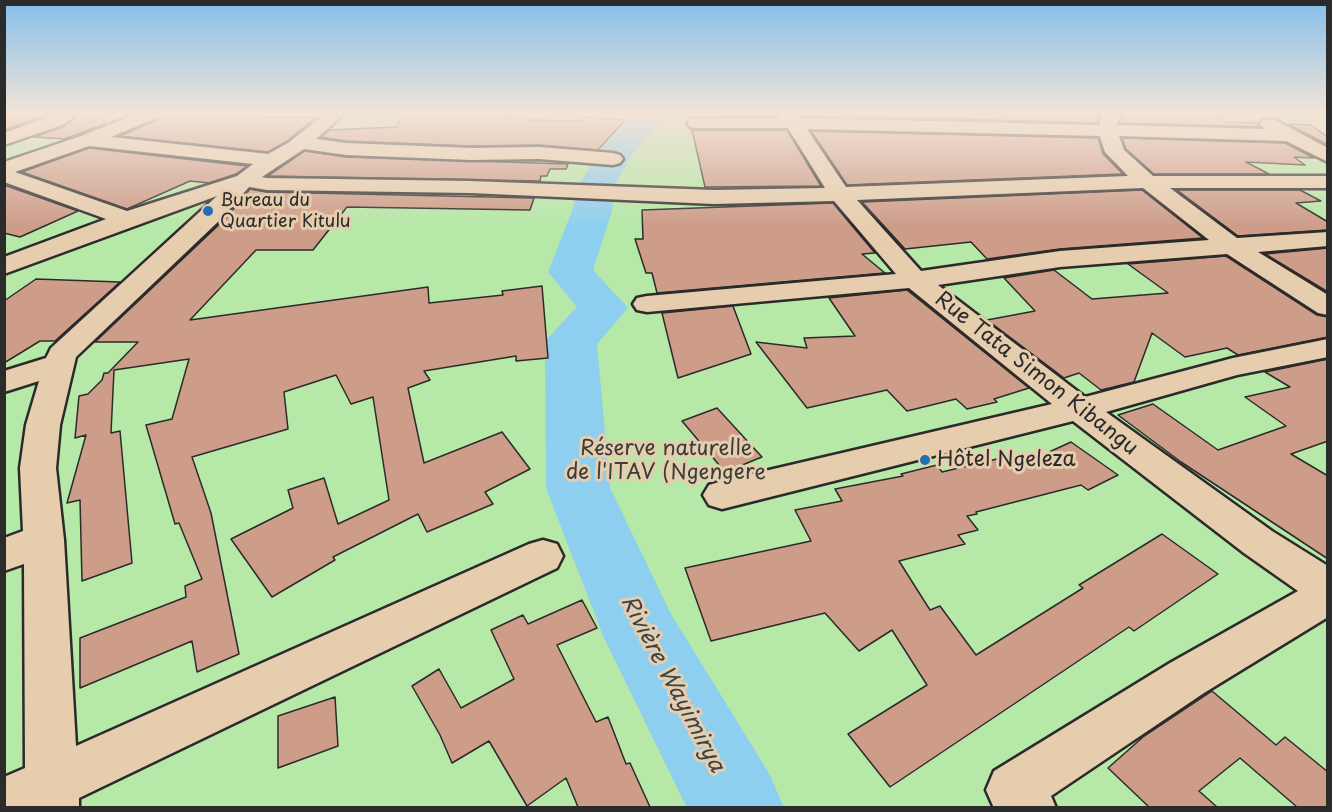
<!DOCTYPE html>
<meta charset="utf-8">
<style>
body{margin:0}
#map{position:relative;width:1332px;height:812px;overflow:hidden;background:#e4c2a6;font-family:"Playpen Sans",sans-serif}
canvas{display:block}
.frame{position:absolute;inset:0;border:6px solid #2b2b2b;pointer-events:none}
</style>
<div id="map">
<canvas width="1332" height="812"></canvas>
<div class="frame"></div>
</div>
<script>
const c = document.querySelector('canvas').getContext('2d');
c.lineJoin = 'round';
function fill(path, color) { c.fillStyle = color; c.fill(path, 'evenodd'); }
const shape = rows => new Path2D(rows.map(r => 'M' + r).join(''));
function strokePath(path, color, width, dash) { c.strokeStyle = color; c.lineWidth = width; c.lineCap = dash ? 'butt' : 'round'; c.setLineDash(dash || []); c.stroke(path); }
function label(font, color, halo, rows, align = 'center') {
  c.font = font + ' "Playpen Sans",sans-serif'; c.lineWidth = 6; c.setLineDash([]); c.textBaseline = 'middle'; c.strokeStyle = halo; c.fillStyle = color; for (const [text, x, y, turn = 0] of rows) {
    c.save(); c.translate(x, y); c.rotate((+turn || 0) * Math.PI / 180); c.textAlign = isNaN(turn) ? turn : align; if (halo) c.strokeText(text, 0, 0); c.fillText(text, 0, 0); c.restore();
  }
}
const green = shape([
 [5,114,1327,114,1327,807,5,807]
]);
const river = shape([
 [635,114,667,114,634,152,615,184,612,211,593,270,628,308,597,344,610,488,671,614,770,775,784,808,687,808,604,638,546,488,545,341,577,307,548,272,572,211,579,184,608,140,635,114]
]);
const building = shape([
 [4,114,50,114,4,130,4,114],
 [76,114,103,114,105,124,64,139,34,137,63,127,75,119,76,114],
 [161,114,315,118,287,141,268,152,120,136,157,120,161,114],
 [405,114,508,114,506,118,530,118,529,120,582,121,584,117,625,120,598,150,539,145,471,146,346,141,321,137,330,130,396,127,405,114],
 [688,114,777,114,777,116,689,117,688,114],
 [799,114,1100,114,1097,123,799,114],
 [1122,114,1190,114,1223,117,1225,122,1258,123,1259,127,1120,123,1122,114],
 [1288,124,1311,125,1328,137,1328,145,1288,124],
 [692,130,787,130,821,186,705,187,692,130],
 [811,131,1098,138,1103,154,1123,174,847,185,811,131],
 [1122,138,1285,143,1314,158,1294,157,1305,165,1246,162,1269,174,1154,174,1126,149,1122,138],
 [89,148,247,166,236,174,209,183,190,181,127,209,22,172,89,148],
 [305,151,346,157,568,164,566,169,550,169,547,176,541,176,540,181,268,176,305,151],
 [4,185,78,211,20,237,4,233,4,185],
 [250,189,267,192,534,198,530,210,347,207,313,250,256,250,190,320,428,287,429,303,503,295,502,291,542,286,548,358,516,361,516,356,424,371,430,380,408,388,424,463,502,432,530,469,485,492,493,504,427,532,418,514,333,557,335,560,272,597,231,539,293,508,288,490,324,478,338,524,389,500,373,397,351,404,336,375,284,392,288,429,192,457,211,513,239,654,197,672,192,641,80,688,80,638,186,597,185,586,202,579,179,523,175,524,146,425,172,419,189,359,114,370,111,433,120,431,132,563,82,581,80,500,67,503,86,435,75,438,79,396,88,394,102,380,104,373,108,373,138,342,95,342,226,218,250,189],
 [1142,190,1203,238,1060,249,987,259,971,242,905,249,862,202,1142,190],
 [1177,190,1300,190,1321,201,1296,203,1328,222,1328,230,1238,236,1177,190],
 [833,203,875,253,862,254,885,273,657,293,652,273,646,273,635,239,643,239,642,210,833,203],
 [1328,248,1328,292,1265,254,1328,248],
 [1226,256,1317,315,1328,317,1328,337,1238,355,1227,348,1185,357,1152,333,1134,382,1101,390,1079,373,1064,378,987,320,1035,311,1004,278,1054,270,1092,299,1168,293,1128,264,1226,256],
 [36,279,120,282,55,341,40,341,4,363,4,301,36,279],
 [907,290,1029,388,994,399,997,402,967,409,956,399,907,411,887,390,807,408,756,342,807,348,804,338,855,336,829,298,907,290],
 [733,306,751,354,678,378,662,313,733,306],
 [1328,359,1328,441,1291,454,1328,476,1328,559,1181,462,1118,415,1153,404,1218,450,1286,426,1245,397,1290,387,1265,372,1328,359],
 [717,408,762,457,725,472,682,421,717,408],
 [1071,442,1118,475,1088,490,1081,485,976,512,977,514,967,516,978,530,958,535,965,544,899,561,930,610,940,606,976,655,1083,588,1079,585,1162,534,1218,574,1134,631,1129,627,890,787,848,734,927,685,892,630,859,651,825,613,711,641,685,568,811,541,795,510,842,501,835,489,903,476,901,474,937,465,942,472,1014,455,1023,464,1071,442],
 [582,600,597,628,557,645,596,722,608,717,626,764,630,763,650,807,578,807,566,778,527,806,489,741,452,763,440,735,412,686,439,669,461,708,514,679,491,630,523,615,528,624,582,600],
 [1212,691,1276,745,1285,737,1328,772,1328,807,1297,807,1240,758,1199,791,1217,807,1149,807,1108,768,1143,737,1212,691],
 [335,697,338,746,278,768,278,716,335,697]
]);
const minor = shape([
 [56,114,74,114,74,117,62,125,4,145,4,133,56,114],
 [136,114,159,114,156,118,111,137,268,154,288,143,325,114,344,114,316,139,346,143,471,148,539,147,613,153,620,155,623,159,620,163,613,165,539,159,471,160,346,155,304,149,262,177,267,178,470,181,714,190,825,188,788,128,696,128,690,127,687,123,690,119,781,118,779,114,797,114,799,118,1099,125,1102,114,1120,114,1117,125,1265,129,1260,124,1263,120,1275,120,1328,148,1328,162,1286,141,1119,136,1124,150,1153,176,1328,176,1328,188,1170,188,1237,238,1328,232,1328,246,1258,252,1328,295,1328,315,1318,313,1227,254,1060,267,938,285,1085,397,1233,358,1328,339,1328,357,1237,375,1106,412,1272,531,1328,566,1328,617,1204,693,1051,796,1056,808,994,808,986,790,994,771,1170,663,1298,591,1244,553,1073,421,722,509,709,505,703,495,709,485,722,481,1052,404,909,288,647,312,637,310,633,304,637,298,647,296,896,274,834,201,714,204,470,193,267,190,249,187,221,219,76,357,60,425,56,468,64,540,76,746,529,544,543,540,557,544,563,556,557,568,79,798,79,808,4,808,4,777,25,768,24,564,4,571,4,538,23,531,20,468,26,425,39,381,4,392,4,371,46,358,51,348,217,196,4,274,4,257,106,219,4,182,4,162,81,136,136,114],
 [807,129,1100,136,1105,152,1128,176,846,187,807,129],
 [89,146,253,164,237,176,127,211,15,172,89,146],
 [1143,188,1209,240,1060,251,921,271,857,200,1143,188]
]);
const markers = [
 [208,211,6,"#1f6fb2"],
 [925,460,6,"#1f6fb2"]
];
const farPoinames = [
 ["Bureau du",220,201],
 ["Quartier Kitulu",220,222]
];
const streetNames = [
 ["Rue Tata Simon Kibangu",1036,374,38]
];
const parkNames = [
 ["Réserve naturelle",666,449],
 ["de l'ITAV (Ngengere",666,473]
];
const poiNames = [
 ["Hôtel Ngeleza",937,460]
];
const waterNames = [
 ["Rivière Wayimirya",672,684,62]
];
fill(green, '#b6e8a8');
fill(river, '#8ecfef');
fill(building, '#cd9d8a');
strokePath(building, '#2b2b2b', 1.5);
strokePath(minor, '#2b2b2b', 5);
fill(minor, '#e6cdae');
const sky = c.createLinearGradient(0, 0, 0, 227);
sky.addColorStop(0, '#84bfeb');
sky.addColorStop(0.5, '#f3e4d7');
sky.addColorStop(1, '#f3e4d700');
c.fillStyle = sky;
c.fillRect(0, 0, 1332, 227);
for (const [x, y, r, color] of markers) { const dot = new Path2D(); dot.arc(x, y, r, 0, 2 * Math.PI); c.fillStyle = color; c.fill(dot); strokePath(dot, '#e6cdae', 2); }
label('18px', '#2b2b2b', '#e6cdae', farPoinames, 'left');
label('21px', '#2b2b2b', '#e6cdae', streetNames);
label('21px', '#393e38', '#e6cdae', parkNames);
label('21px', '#2b2b2b', '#e6cdae', poiNames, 'left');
label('italic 22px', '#3a4448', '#e6cdae', waterNames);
</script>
